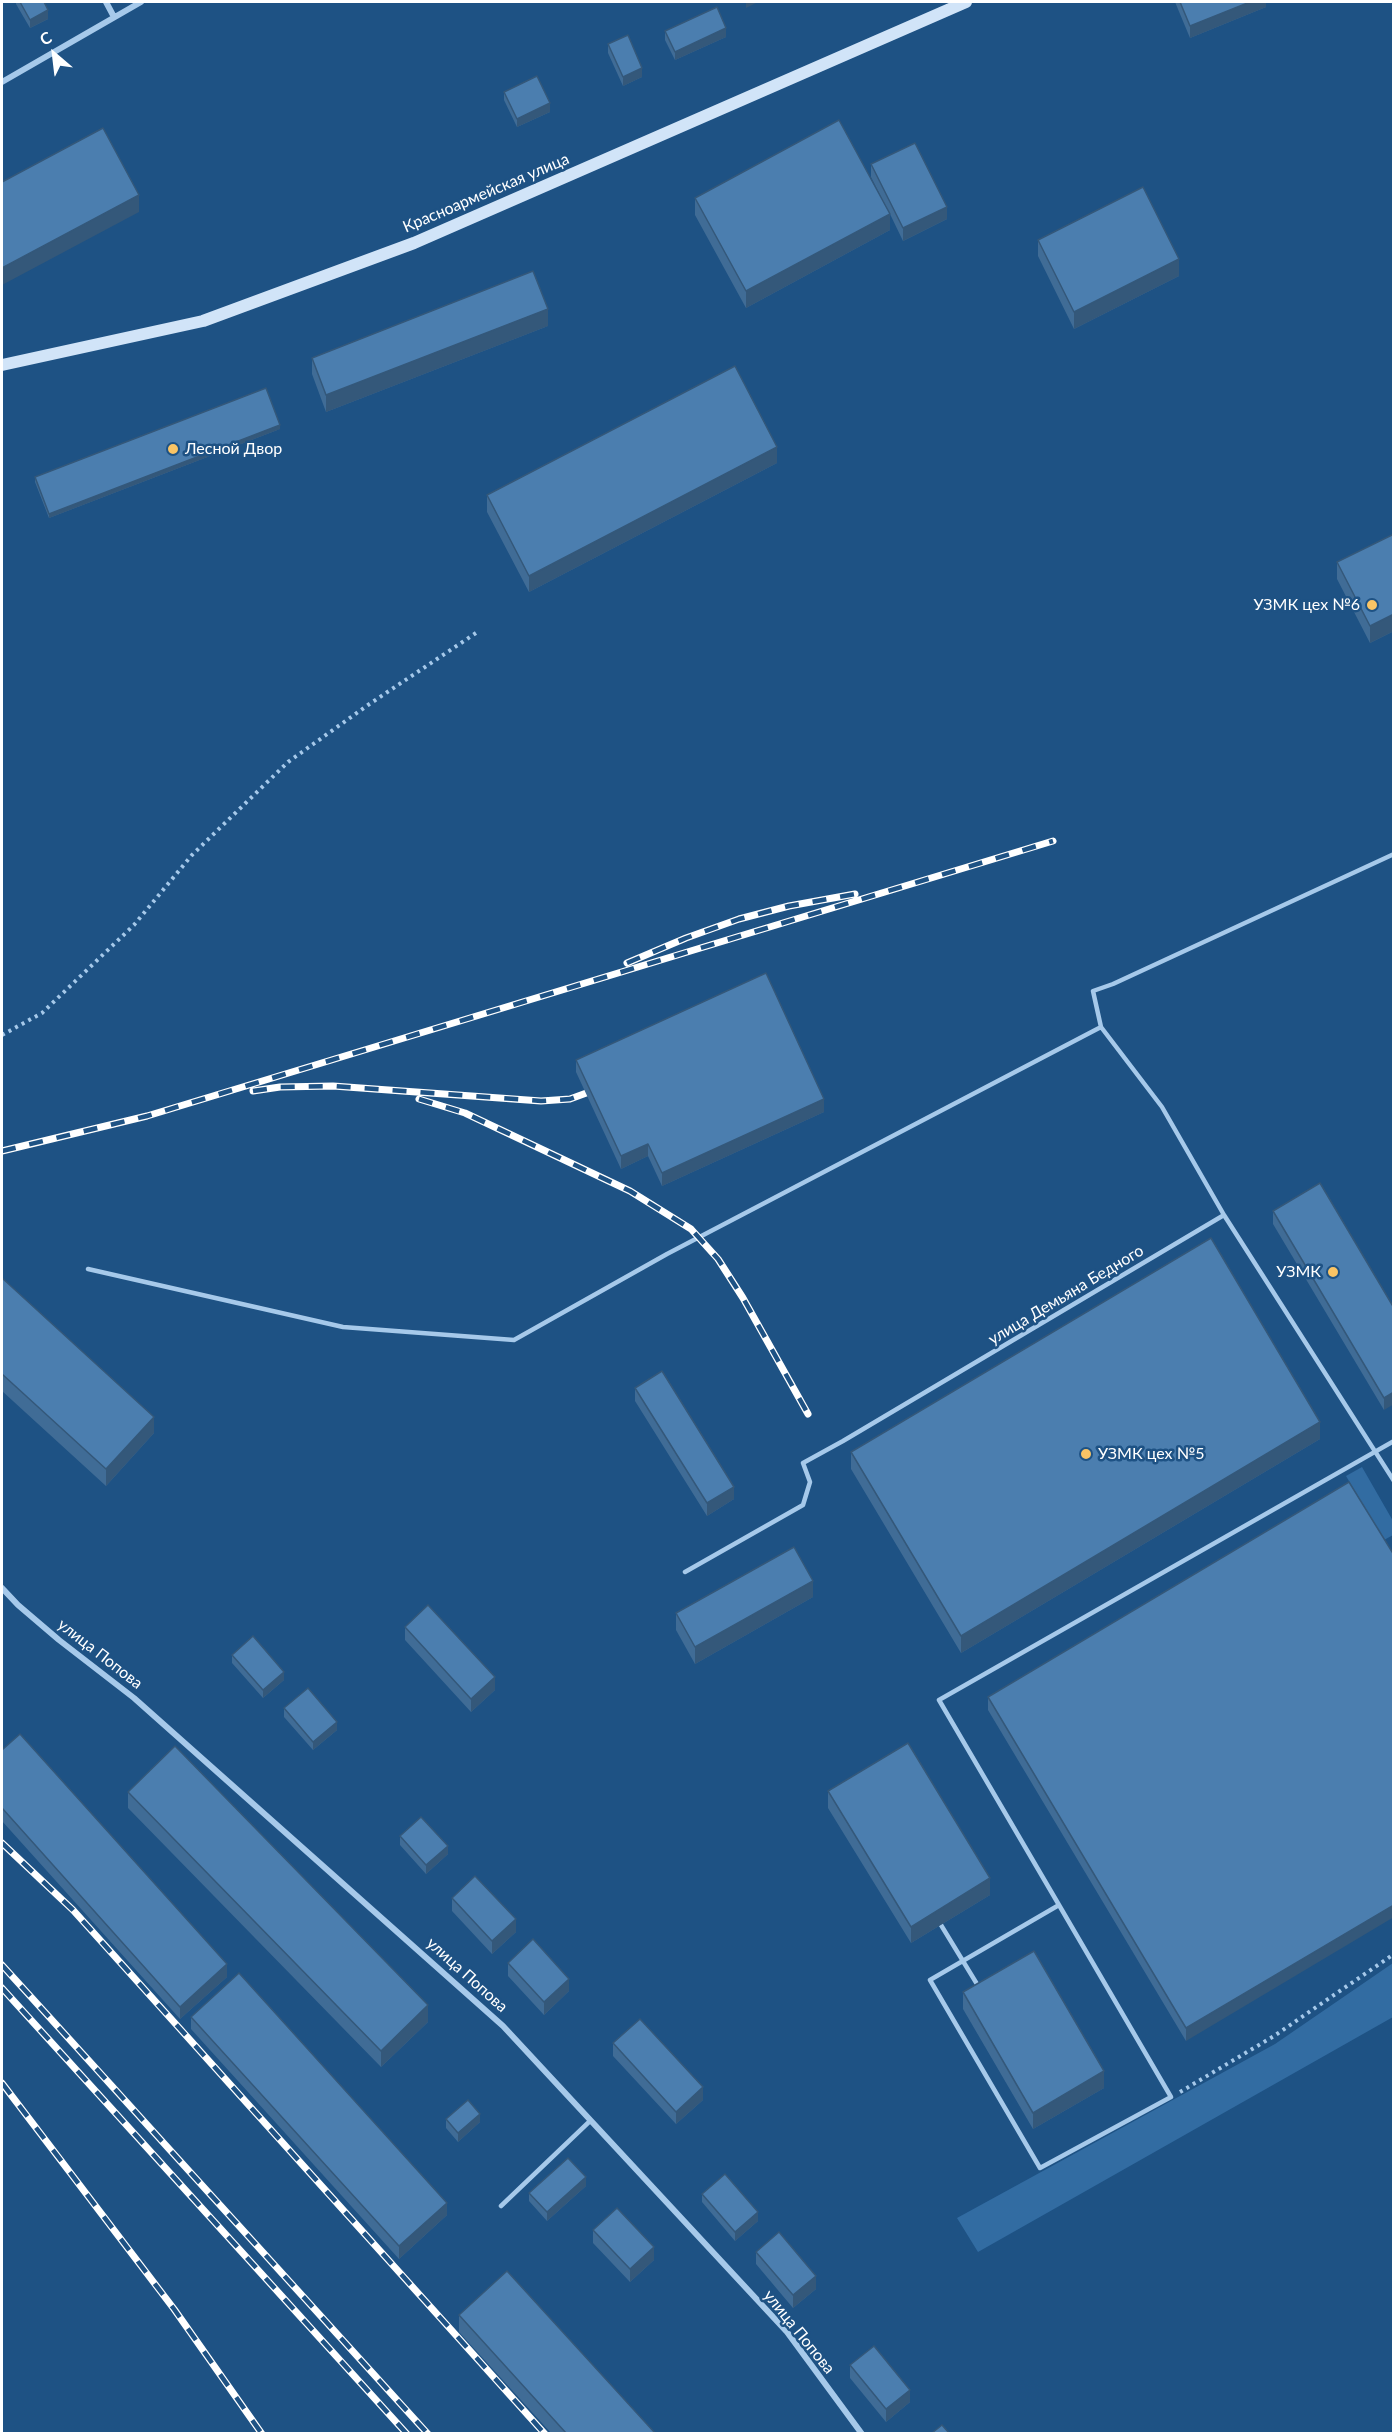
<!DOCTYPE html>
<meta charset="utf-8">
<style>
body{margin:0}
#map{position:relative;width:1395px;height:2435px;overflow:hidden;background:#1e5284;font-family:Lato,sans-serif}
canvas{display:block}
.frame{position:absolute;inset:0;border:3px solid #fff;pointer-events:none}
.north{position:absolute;left:24px;top:24px;width:60px;height:60px;-webkit-text-stroke:4px #1e5284;paint-order:stroke;rotate:332deg;font-size:16px;font-weight:700;line-height:24px;text-align:center;color:#fff}
.north::after{content:'';display:block;margin:auto;width:21px;height:27px;background:#fff;clip-path:polygon(50% 0,100% 100%,50% 72%,0 100%)}
</style>
<div id="map">
<canvas width="1395" height="2435"></canvas>
<div class="frame"></div>
<div class="north">С</div>
</div>
<script>
const c = document.querySelector('canvas').getContext('2d');
c.lineJoin = 'round';
function fill(path, color) { c.fillStyle = color; c.fill(path, 'evenodd'); }
const shape = rows => new Path2D(rows.map(r => 'M' + r).join(''));
function strokePath(path, color, width, dash) { c.strokeStyle = color; c.lineWidth = width; c.lineCap = dash ? 'butt' : 'round'; c.setLineDash(dash || []); c.stroke(path); }
function label(font, color, halo, rows, align = 'center') {
  c.font = font + ' Lato,sans-serif'; c.lineWidth = 5; c.setLineDash([]); c.textBaseline = 'middle'; c.strokeStyle = halo; c.fillStyle = color; for (const [text, x, y, turn = 0] of rows) {
    c.save(); c.translate(x, y); c.rotate((+turn || 0) * Math.PI / 180); c.textAlign = isNaN(turn) ? turn : align; if (halo) c.strokeText(text, 0, 0); c.fillText(text, 0, 0); c.restore();
  }
}
const green = shape([
 [1362,1467,1393,1521,1393,1535,1384,1540,1346,1476],
 [1393,1963,1393,2017,978,2252,957,2218,1275,2044]
]);
const path = shape([
 [2,1035,42,1013,134,925,192,855,288,762,368,705,476,633],
 [1180,2092,1274,2036,1394,1954]
]);
const lane = shape([
 [1101,1027,1162,1107,1224,1215],
 [88,1269,343,1327,514,1340,667,1254,1101,1027,1093,991,1113,984,1394,854],
 [685,1572,803,1505,810,1482,803,1463,843,1441,1224,1215,1394,1481],
 [1059,1905,930,1980,1040,2168,1171,2097,1059,1905,939,1700,1394,1441],
 [941,1925,980,1989],
 [501,2206,590,2121]
]);
const street = shape([
 [106,2,114,17],
 [2,82,141,2],
 [2,1588,18,1605,59,1640,134,1698,503,2026,787,2332,862,2434]
]);
const secondary = shape([
 [2,365,203,321,414,243,966,2]
]);
const rail = shape([
 [627,963,686,938,739,919,789,906,855,894],
 [253,1091,280,1087,333,1086,541,1101,570,1099,600,1088],
 [419,1099,465,1113,630,1191,691,1229,718,1259,743,1298,808,1414],
 [2,1151,147,1116,1053,841],
 [2,1843,73,1910,545,2434],
 [2,1965,428,2434],
 [2,1988,407,2434],
 [2,2083,174,2309,262,2434]
]);
const wall = shape([
 [16,2,44,2,48,19,30,28,16,4],
 [1175,2,1266,2,1266,7,1190,38],
 [665,31,726,37,675,60,665,40],
 [608,44,642,77,623,86,608,53],
 [504,92,550,112,517,127,504,100],
 [871,164,947,219,903,241,890,214,890,230,746,308,695,215,695,198,886,207,871,177],
 [1038,240,1179,276,1074,329,1038,256],
 [548,326,326,412,312,374,312,358],
 [280,429,49,518,35,482,35,477],
 [777,463,529,592,487,512,487,495],
 [1394,534,1394,631,1370,643,1337,579,1337,562],
 [576,1060,824,1112,662,1186,648,1156,621,1169,576,1072],
 [1273,1211,1394,1308,1384,1410,1273,1224],
 [2,1278,154,1433,106,1486,2,1391],
 [635,1388,734,1499,707,1516,635,1401],
 [1320,1439,961,1653,851,1469,851,1452],
 [1349,1482,1186,2041,988,1710,988,1697],
 [813,1597,695,1664,676,1630,676,1613],
 [405,1627,495,1690,471,1712,405,1640],
 [232,1655,284,1680,263,1698,232,1663],
 [284,1708,337,1730,313,1750,284,1717],
 [2,1750,227,1977,180,2019,2,1821],
 [828,1791,990,1895,911,1943,828,1808],
 [128,1792,428,2022,381,2067,128,1808],
 [400,1836,448,1854,426,1874,400,1845],
 [452,1898,516,1932,492,1954,452,1911],
 [508,1963,569,1991,544,2015,508,1976],
 [963,1992,1104,2088,1033,2129,963,2009],
 [191,2017,447,2215,399,2259,191,2029],
 [613,2043,703,2100,676,2124,613,2056],
 [446,2119,480,2122,458,2142,446,2128],
 [586,2186,547,2221,529,2201,529,2193],
 [702,2194,758,2221,735,2241,702,2202],
 [593,2230,654,2260,630,2282,593,2243],
 [756,2252,816,2289,793,2308,756,2264],
 [459,2315,655,2433,551,2433,459,2332],
 [850,2365,910,2402,886,2422,850,2378]
]);
const shadedWall = shape([
 [746,2,758,2,746,8],
 [1250,2,1266,2,1266,7,1190,38,1190,26],
 [48,10,48,19,30,28,30,20],
 [726,28,726,37,675,60,675,52],
 [642,68,642,77,623,86,623,77],
 [550,103,550,112,517,127,517,119],
 [139,195,139,212,2,285,2,268],
 [947,207,947,219,903,241,903,228],
 [890,214,890,230,746,308,746,291],
 [1179,259,1179,276,1074,329,1074,312],
 [548,309,548,326,326,412,326,395],
 [280,425,280,429,49,518,49,514],
 [777,447,777,463,529,592,529,576],
 [1394,614,1394,631,1370,643,1370,626],
 [824,1099,824,1112,662,1186,662,1173],
 [648,1144,648,1156,621,1169,621,1156],
 [1394,1392,1394,1404,1384,1410,1384,1398],
 [154,1417,154,1433,106,1486,106,1469],
 [1320,1422,1320,1439,961,1653,961,1636],
 [734,1487,734,1499,707,1516,707,1503],
 [813,1581,813,1597,695,1664,695,1647],
 [284,1672,284,1680,263,1698,263,1690],
 [495,1677,495,1690,471,1712,471,1699],
 [337,1722,337,1730,313,1750,313,1742],
 [448,1846,448,1854,426,1874,426,1865],
 [990,1878,990,1895,911,1943,911,1927],
 [1394,1905,1394,1917,1186,2041,1186,2028],
 [516,1919,516,1932,492,1954,492,1941],
 [227,1964,227,1977,180,2019,180,2007],
 [569,1979,569,1991,544,2015,544,2002],
 [428,2005,428,2022,381,2067,381,2051],
 [1104,2071,1104,2088,1033,2129,1033,2113],
 [703,2087,703,2100,676,2124,676,2112],
 [480,2114,480,2122,458,2142,458,2133],
 [586,2177,586,2186,547,2221,547,2212],
 [447,2203,447,2215,399,2259,399,2246],
 [758,2212,758,2221,735,2241,735,2232],
 [654,2247,654,2260,630,2282,630,2269],
 [816,2276,816,2289,793,2308,793,2295],
 [910,2390,910,2402,886,2422,886,2409]
]);
const building = shape([
 [20,2,44,2,48,10,30,20,20,2],
 [1180,2,1250,2,1190,26,1180,2],
 [717,7,726,28,675,52,665,31,717,7],
 [628,35,642,68,623,77,608,44,628,35],
 [537,76,550,103,517,119,504,92,537,76],
 [839,120,890,214,746,291,695,198,839,120],
 [103,128,139,195,2,268,2,182,103,128],
 [915,143,947,207,903,228,871,164,915,143],
 [1143,187,1179,259,1074,312,1038,240,1143,187],
 [533,271,548,309,326,395,312,358,533,271],
 [735,366,777,447,529,576,487,495,735,366],
 [266,388,280,425,49,514,35,477,266,388],
 [1394,534,1394,614,1370,626,1337,562,1394,534],
 [766,973,824,1099,662,1173,648,1144,621,1156,576,1060,766,973],
 [1320,1183,1394,1308,1394,1392,1384,1398,1273,1211,1320,1183],
 [1211,1238,1320,1422,961,1636,851,1452,1211,1238],
 [2,1278,154,1417,106,1469,2,1374,2,1278],
 [662,1371,734,1487,707,1503,635,1388,662,1371],
 [1349,1482,1394,1555,1394,1905,1186,2028,988,1697,1349,1482],
 [794,1547,813,1581,695,1647,676,1613,794,1547],
 [428,1605,495,1677,471,1699,405,1627,428,1605],
 [253,1636,284,1672,263,1690,232,1655,253,1636],
 [308,1688,337,1722,313,1742,284,1708,308,1688],
 [20,1734,227,1964,180,2007,2,1808,2,1750,20,1734],
 [908,1743,990,1878,911,1927,828,1791,908,1743],
 [175,1746,428,2005,381,2051,128,1792,175,1746],
 [421,1817,448,1846,426,1865,400,1836,421,1817],
 [475,1876,516,1919,492,1941,452,1898,475,1876],
 [533,1939,569,1979,544,2002,508,1963,533,1939],
 [1034,1951,1104,2071,1033,2113,963,1992,1034,1951],
 [239,1973,447,2203,399,2246,191,2017,239,1973],
 [640,2019,703,2087,676,2112,613,2043,640,2019],
 [468,2100,480,2114,458,2133,446,2119,468,2100],
 [568,2158,586,2177,547,2212,529,2193,568,2158],
 [725,2174,758,2212,735,2232,702,2194,725,2174],
 [617,2208,654,2247,630,2269,593,2230,617,2208],
 [779,2232,816,2276,793,2295,756,2252,779,2232],
 [507,2271,655,2433,566,2433,459,2315,507,2271],
 [874,2346,910,2390,886,2409,850,2365,874,2346],
 [942,2425,949,2433,932,2433,942,2425]
]);
const markers = [
 [173,449,6,"#f9c465"],
 [1372,605,6,"#f9c465"],
 [1333,1272,6,"#f9c465"],
 [1086,1454,6,"#f9c465"]
];
const streetNames = [
 ["Красноармейская улица",486,193,-23],
 ["улица Демьяна Бедного",1066,1295,-31],
 ["улица Попова",100,1654,38],
 ["улица Попова",467,1975,42],
 ["улица Попова",799,2332,51]
];
const poiNames = [
 ["Лесной Двор",185,449],
 ["УЗМК цех №6",1360,605,"right"],
 ["УЗМК",1321,1272,"right"],
 ["УЗМК цех №5",1098,1454]
];
fill(green, '#326ca2');
strokePath(path, '#a6c9ea', 4, [3, 4.5]);
strokePath(lane, '#a6c9ea', 4.5);
strokePath(street, '#a6c9ea', 6);
strokePath(secondary, '#d1e4f8', 12);
strokePath(rail, '#fff', 7);
strokePath(rail, '#1e5284', 4.5, [14]);
fill(wall, '#406c96');
fill(shadedWall, '#34587a');
fill(building, '#4b7eaf');
strokePath(building, '#34587a', 1.5);
for (const [x, y, r, color] of markers) { const dot = new Path2D(); dot.arc(x, y, r, 0, 2 * Math.PI); c.fillStyle = color; c.fill(dot); strokePath(dot, '#1e5284', 2); }
label('16px', '#fff', '#1e5284', streetNames);
label('16px', '#fff', '#1e5284', poiNames, 'left');
</script>
